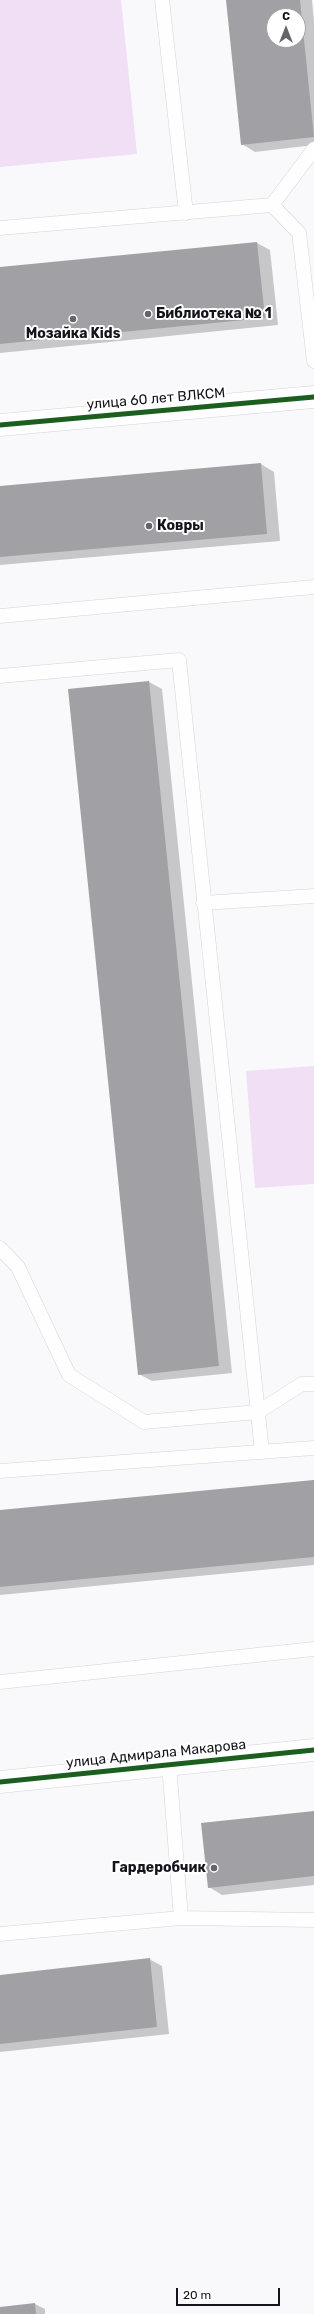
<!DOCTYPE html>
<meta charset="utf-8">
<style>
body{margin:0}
#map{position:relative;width:314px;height:2314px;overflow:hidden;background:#f9f9fc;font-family:Rubik,sans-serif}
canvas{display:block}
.north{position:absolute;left:266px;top:8px;width:40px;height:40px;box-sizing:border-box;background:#fff;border:1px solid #a1a1a4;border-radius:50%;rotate:0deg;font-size:11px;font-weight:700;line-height:16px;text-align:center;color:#14151c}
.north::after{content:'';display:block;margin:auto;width:14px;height:18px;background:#64656a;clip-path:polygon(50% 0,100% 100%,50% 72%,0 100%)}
.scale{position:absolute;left:176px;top:2288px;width:104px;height:18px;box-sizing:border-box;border:2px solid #14151c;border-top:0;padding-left:5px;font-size:12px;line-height:14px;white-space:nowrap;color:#14151c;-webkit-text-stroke:3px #fff;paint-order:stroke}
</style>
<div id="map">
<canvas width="314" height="2314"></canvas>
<div class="north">С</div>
<div class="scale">20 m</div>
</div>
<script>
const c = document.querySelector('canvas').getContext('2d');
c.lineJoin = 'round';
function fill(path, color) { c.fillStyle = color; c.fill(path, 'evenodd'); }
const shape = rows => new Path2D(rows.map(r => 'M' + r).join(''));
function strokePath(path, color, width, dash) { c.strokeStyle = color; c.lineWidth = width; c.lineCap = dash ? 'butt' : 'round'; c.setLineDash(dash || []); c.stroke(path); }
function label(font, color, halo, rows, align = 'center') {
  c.font = font + ' Rubik,sans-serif'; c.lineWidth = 4; c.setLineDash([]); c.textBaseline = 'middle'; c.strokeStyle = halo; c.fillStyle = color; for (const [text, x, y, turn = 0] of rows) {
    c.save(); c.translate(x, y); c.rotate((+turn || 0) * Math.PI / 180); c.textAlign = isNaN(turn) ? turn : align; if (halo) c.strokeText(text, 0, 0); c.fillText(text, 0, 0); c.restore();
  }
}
const green = shape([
 [0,0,121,0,137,154,0,167],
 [314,1066,314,1184,255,1188,246,1071]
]);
const shadow = shape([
 [227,0,312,0,314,22,314,145,255,152,242,144],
 [274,16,298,16,298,40,274,40],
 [257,243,270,250,278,325,0,353,0,268],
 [261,464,274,472,280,541,0,565,0,487],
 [149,682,162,689,232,1373,152,1381,139,1374,70,690],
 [314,1481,314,1565,0,1595,0,1511],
 [314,1812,314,1885,222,1895,209,1887],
 [149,1959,162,1966,169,2034,0,2052,0,1976],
 [35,2304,45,2309,45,2314,0,2314,0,2308]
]);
const building = shape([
 [226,0,300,0,314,137,241,145],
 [274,16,298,16,298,40,274,40],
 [257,242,265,318,0,344,0,267],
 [261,463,267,534,0,557,0,486],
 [149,681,219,1366,138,1375,68,689],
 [314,1480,314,1557,0,1587,0,1510],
 [314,1811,314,1876,208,1888,201,1823],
 [150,1958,157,2027,0,2044,0,1975],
 [35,2303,36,2314,0,2314,0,2307]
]);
const service = shape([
 [162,0,186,213],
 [272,205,299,233,314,361],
 [0,228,272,205,314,149],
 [0,616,314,587],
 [0,676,179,660,262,1452],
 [203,903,314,896],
 [0,1248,18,1267,69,1375,144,1422,258,1412,302,1384,314,1384],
 [0,1471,314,1448],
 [0,1682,314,1649],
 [169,1764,181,1918,314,1920],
 [0,1934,181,1918]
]);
const minor = shape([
 [0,425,314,397]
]);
const tertiary = shape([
 [0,1782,314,1750]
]);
const cycleway = shape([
 [0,425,314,397],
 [0,1782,314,1750]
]);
const markers = [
 [148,314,4,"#64656a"],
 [73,319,4,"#64656a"],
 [149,526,4,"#64656a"],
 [214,1868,4,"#64656a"]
];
const poiNames = [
 ["Библиотека № 1",156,314],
 ["Мозайка Kids",73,334,"center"],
 ["Ковры",157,526],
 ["Гардеробчик",206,1868,"right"]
];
const streetNames = [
 ["улица 60 лет ВЛКСМ",156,399,-5],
 ["улица Адмирала Макарова",156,1754,-6]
];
fill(green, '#f1dff6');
fill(shadow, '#0003');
fill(building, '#a1a0a5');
strokePath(service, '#d2d3d9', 15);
strokePath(minor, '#d2d3d9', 23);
strokePath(tertiary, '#d2d3d9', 23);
strokePath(service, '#fefeff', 14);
strokePath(minor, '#fefeff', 22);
strokePath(tertiary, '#fefeff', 22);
strokePath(cycleway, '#1b5e20', 5);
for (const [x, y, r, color] of markers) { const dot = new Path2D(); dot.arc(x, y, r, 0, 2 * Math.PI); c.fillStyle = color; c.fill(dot); strokePath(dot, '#fff', 1.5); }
label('bold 14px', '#14151c', '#fff', poiNames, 'left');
label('14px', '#14151c', '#fff', streetNames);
</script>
